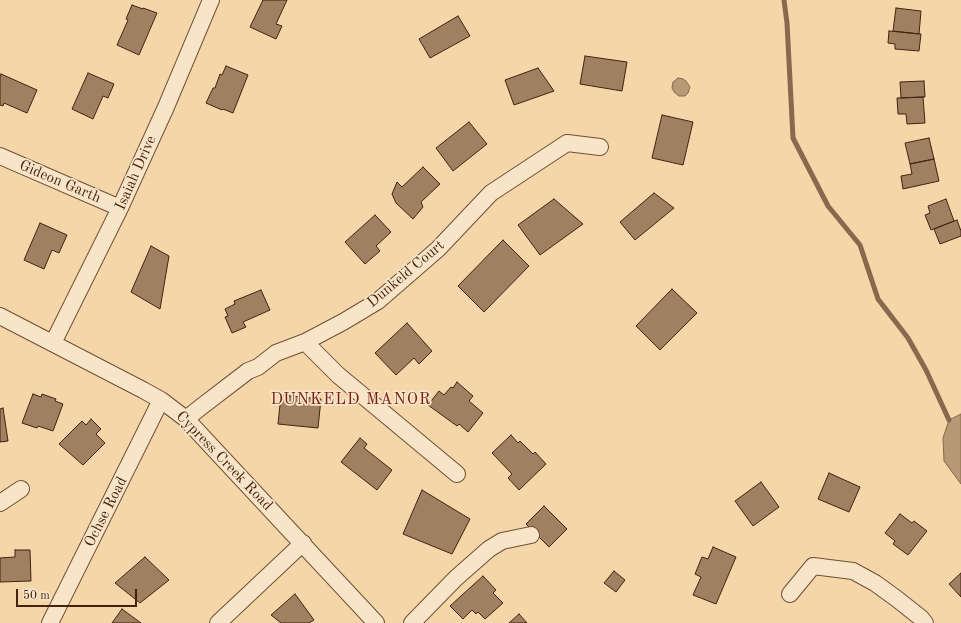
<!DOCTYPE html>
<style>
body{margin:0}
#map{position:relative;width:961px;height:623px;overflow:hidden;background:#f4d6a9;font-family:"Old Standard TT",serif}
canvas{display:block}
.scale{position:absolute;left:16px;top:589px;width:121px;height:18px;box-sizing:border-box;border:2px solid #432211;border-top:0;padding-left:5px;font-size:12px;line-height:14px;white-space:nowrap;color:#432211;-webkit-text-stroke:3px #f8e4c7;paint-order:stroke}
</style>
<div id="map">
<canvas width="961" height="623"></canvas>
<div class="scale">50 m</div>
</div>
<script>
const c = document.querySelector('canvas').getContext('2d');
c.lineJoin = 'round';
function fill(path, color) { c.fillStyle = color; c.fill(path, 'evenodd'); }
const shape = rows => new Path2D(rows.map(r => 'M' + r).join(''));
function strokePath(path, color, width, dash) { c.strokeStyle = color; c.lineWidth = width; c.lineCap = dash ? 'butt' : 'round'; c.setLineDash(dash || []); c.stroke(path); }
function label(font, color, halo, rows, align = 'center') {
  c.font = font + ' "Old Standard TT",serif'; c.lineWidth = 3.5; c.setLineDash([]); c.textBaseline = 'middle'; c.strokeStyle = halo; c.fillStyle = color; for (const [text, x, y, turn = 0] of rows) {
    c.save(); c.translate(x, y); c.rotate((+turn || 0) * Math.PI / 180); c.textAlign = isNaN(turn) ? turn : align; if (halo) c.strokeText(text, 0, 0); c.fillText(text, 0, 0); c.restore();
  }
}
const water = shape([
 [678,78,683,79,686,81,690,87,688,93,685,96,679,96,674,92,672,88,673,82,678,78],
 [961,414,961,484,944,461,943,438,949,420,961,414]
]);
const stream = shape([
 [784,0,787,23,793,138,828,206,860,245,878,299,908,338,926,370,949,420]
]);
const building = shape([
 [263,0,287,0,276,24,282,26,276,39,250,27,263,0],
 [132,5,143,9,143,8,157,13,139,55,117,45,128,20,126,19,132,5],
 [896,8,921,11,919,34,893,31,896,8],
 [458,16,470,36,430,58,419,39,458,16],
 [889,31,921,34,919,51,895,49,895,44,888,43,889,31],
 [585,56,627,62,622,91,580,84,585,56],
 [226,66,248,75,233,113,223,109,222,110,206,103,213,88,215,88,220,74,222,75,226,66],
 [538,68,554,91,514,105,505,80,538,68],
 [88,73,114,84,108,98,103,96,93,119,72,109,88,73],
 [1,74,37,90,27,113,4,103,3,106,0,105,0,77,1,74],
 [924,81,925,97,901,98,900,82,924,81],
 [923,97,925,123,907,124,906,114,898,114,897,98,923,97],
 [662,115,693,122,683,165,652,158,662,115],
 [469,122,487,144,453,171,436,148,469,122],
 [929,138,934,159,910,164,905,143,929,138],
 [934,159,939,181,903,189,901,176,912,174,910,164,934,159],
 [423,167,440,184,421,202,423,207,413,219,396,203,392,194,397,182,402,187,423,167],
 [654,193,674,208,635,240,620,222,654,193],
 [554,199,583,224,540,255,518,225,554,199],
 [946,199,954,221,931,230,925,215,930,213,928,206,946,199],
 [375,215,391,232,376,246,380,251,365,264,345,242,375,215],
 [957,220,961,231,961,236,940,244,934,229,957,220],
 [40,223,67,235,59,253,52,250,44,269,24,260,40,223],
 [503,240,529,266,484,312,458,286,503,240],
 [151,246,169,256,160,309,131,292,151,246],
 [672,289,697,313,660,350,636,326,672,289],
 [261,290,270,310,243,322,246,327,232,333,225,317,228,316,225,309,235,304,234,301,261,290],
 [407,323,432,351,419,364,414,358,396,375,375,353,407,323],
 [457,382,473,396,469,401,483,413,468,432,459,424,457,426,428,405,439,391,444,395,451,387,453,388,457,382],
 [33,394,41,397,42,394,56,399,55,401,63,404,53,431,38,426,37,428,22,423,33,394],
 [281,395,321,399,318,428,278,424,281,395],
 [3,408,8,441,0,442,0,409,3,408],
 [91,419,101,429,96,434,105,443,83,465,59,444,82,421,86,425,91,419],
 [511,435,518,443,520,441,533,454,535,452,546,464,519,490,508,478,512,474,492,453,511,435],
 [360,438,367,444,364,448,392,470,377,490,341,462,360,438],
 [829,473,860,487,849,512,818,499,829,473],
 [761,482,779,507,753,526,735,501,761,482],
 [422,490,470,519,452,554,403,534,422,490],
 [544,506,567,529,549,547,526,524,544,506],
 [900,514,912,523,914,521,927,531,908,555,893,544,895,541,885,533,900,514],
 [713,547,736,557,716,604,693,595,701,577,695,574,702,557,708,559,713,547],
 [15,550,30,550,31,581,0,582,0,558,15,557,15,550],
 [145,557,169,580,140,603,115,583,145,557],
 [614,571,625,580,616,592,604,583,614,571],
 [961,573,961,597,949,584,961,573],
 [483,576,496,590,493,593,503,603,485,619,478,612,476,614,472,610,463,619,450,606,483,576],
 [295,594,314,620,309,623,281,623,271,615,295,594],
 [122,609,141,623,112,623,122,609],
 [519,614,527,623,509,623,519,614]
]);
const minor = shape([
 [0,156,120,208],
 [0,316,143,390,161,400,186,419,376,623],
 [305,342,338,375,457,474],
 [53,343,120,208,166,107,211,0],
 [186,419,201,407,248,371,258,367,276,353,305,342,343,322,378,301,438,249,491,193,567,143,600,147],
 [0,503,21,489],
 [790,594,813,566,853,571,875,583,897,599,921,618,925,623],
 [50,623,161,400],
 [218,623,303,543],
 [412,623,456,578,489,549,502,541,531,535]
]);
const streetNames = [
 ["Isaiah Drive",136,173,-66],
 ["Gideon Garth",60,182,23],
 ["Dunkeld Court",406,274,-40],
 ["Cypress Creek Road",224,461,46],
 ["Ochse Road",106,512,-63]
];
const neighbourhoodNames = [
 ["DUNKELD MANOR",351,400]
];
fill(water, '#b89975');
strokePath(water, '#89694d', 1);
strokePath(stream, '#89694d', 5);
fill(building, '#9f8060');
strokePath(building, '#432211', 1);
strokePath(minor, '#6f4f37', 18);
strokePath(minor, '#f8e4c7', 16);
label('15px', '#432211', '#f8e4c7', streetNames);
c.letterSpacing = '1px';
label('16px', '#7a1f14', '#f8e4c7', neighbourhoodNames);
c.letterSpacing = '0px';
</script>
